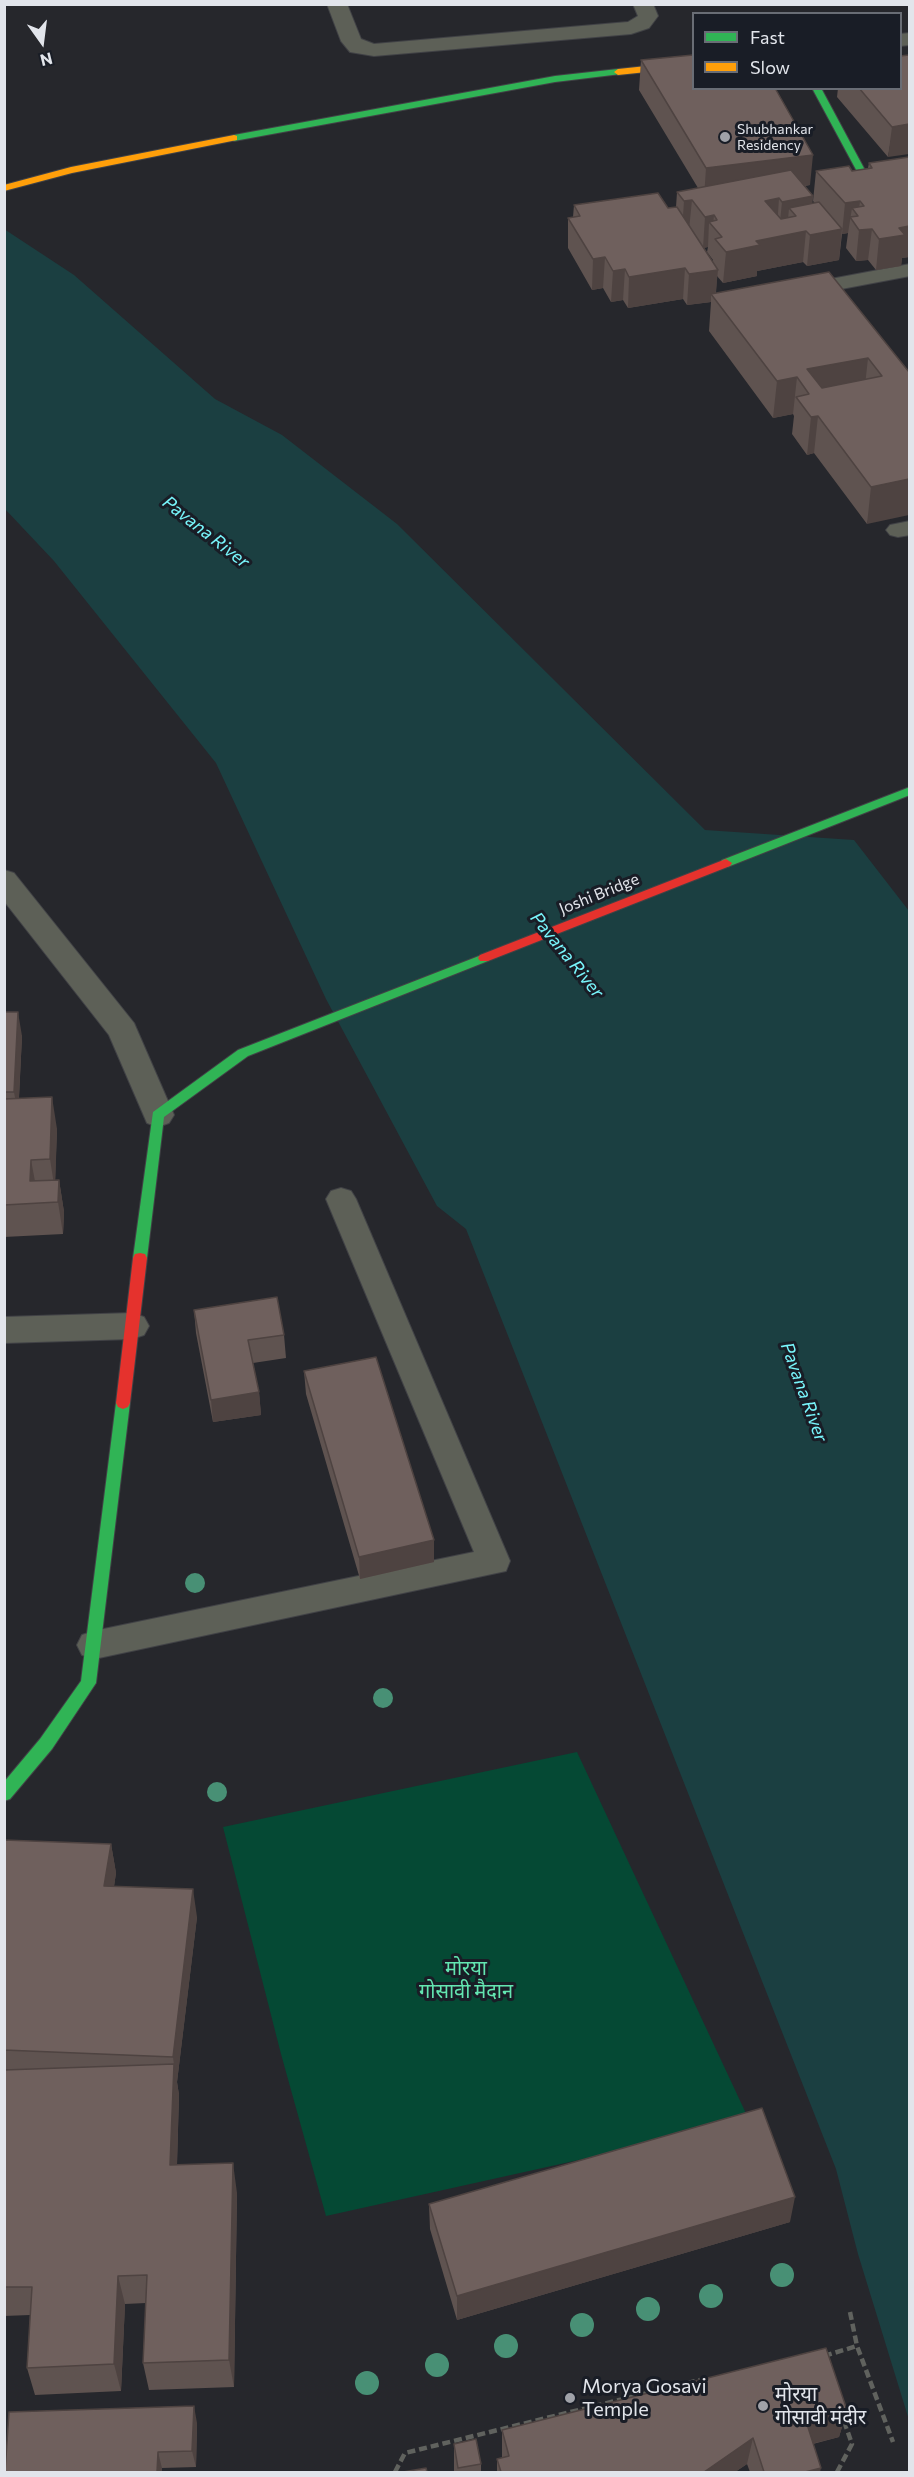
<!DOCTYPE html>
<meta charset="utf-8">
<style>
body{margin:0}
#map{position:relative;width:914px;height:2477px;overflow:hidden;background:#26272c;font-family:Commissioner,sans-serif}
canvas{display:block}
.frame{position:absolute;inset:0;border:6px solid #e2e5eb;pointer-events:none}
.legend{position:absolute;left:692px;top:12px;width:210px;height:78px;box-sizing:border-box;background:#191d26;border:2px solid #696d75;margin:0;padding:8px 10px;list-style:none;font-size:18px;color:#e2e5eb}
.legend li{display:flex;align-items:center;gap:12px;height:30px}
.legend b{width:30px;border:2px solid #696d75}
.north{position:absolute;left:12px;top:12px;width:60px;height:60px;-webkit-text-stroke:4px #191d26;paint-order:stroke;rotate:166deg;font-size:16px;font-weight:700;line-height:24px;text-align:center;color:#e2e5eb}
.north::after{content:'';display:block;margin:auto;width:21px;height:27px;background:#e2e5eb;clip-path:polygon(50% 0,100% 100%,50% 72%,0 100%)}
</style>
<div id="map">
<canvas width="914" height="2477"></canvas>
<div class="frame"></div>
<ul class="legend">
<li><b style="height:8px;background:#30b455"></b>Fast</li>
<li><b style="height:8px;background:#ff9f0a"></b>Slow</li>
</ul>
<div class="north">N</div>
</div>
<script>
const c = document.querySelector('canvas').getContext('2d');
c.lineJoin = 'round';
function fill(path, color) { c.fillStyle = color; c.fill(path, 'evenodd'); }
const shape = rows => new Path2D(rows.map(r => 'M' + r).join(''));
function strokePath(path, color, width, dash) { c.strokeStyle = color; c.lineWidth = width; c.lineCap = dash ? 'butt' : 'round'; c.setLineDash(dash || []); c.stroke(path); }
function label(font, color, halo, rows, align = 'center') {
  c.font = font + ' Commissioner,"Noto Sans Devanagari",sans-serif'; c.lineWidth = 6; c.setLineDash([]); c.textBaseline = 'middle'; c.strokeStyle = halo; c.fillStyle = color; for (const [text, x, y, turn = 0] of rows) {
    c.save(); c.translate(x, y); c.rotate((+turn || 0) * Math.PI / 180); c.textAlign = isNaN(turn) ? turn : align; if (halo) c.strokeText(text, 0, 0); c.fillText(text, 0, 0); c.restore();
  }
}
const green = shape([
 [577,1752,750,2122,326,2216,281,2054,223,1827]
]);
const water = shape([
 [4,229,74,275,215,399,282,435,397,524,705,830,854,840,909,911,909,2420,858,2254,836,2169,466,1229,437,1206,326,999,216,763,54,561,5,509]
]);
const path = shape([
 [850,2312,857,2346],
 [824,2356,857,2346,893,2442],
 [395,2472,405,2453,700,2380],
 [837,2472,852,2444,843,2418]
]);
const lane = shape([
 [910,264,910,276,799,297,791,296,788,291,791,286,799,285,910,264],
 [910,521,910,535,898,537,890,535,886,530,890,525,910,521],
 [341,1188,351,1191,356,1199,510,1561,506,1571,94,1659,82,1655,77,1645,82,1635,94,1631,474,1552,326,1199,331,1191,341,1188]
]);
const street = shape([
 [327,4,347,4,361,39,374,44,628,22,638,16,633,4,653,4,658,16,649,28,631,34,374,56,350,52,341,41,327,4],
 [910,33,910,45,900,46,900,34,910,33],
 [4,870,14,873,134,1023,174,1115,169,1123,158,1127,147,1123,109,1035,4,901,4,870],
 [132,1313,144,1317,149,1326,144,1335,132,1339,4,1343,4,1317,132,1313]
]);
const fast = shape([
 [618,69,622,72,621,74,555,82,234,141,230,138,234,135,555,76,618,69],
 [812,88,821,88,866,172,910,165,910,171,860,177,812,88],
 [910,787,910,795,730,866,726,867,720,863,722,860,910,787],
 [484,954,488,955,490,958,488,961,248,1056,164,1117,147,1258,145,1262,135,1262,133,1258,153,1112,238,1050,484,954],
 [123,1397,128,1399,130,1403,96,1683,52,1749,10,1799,4,1801,4,1782,40,1739,81,1681,116,1403,118,1399,123,1397]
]);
const slow = shape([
 [694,61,694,67,618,75,614,72,618,69,694,61],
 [234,135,237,136,237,140,72,173,4,191,4,185,71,167,234,135]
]);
const jam = shape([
 [726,859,732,863,730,866,488,961,480,961,478,958,480,955,726,859],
 [140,1253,145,1254,147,1258,130,1403,128,1407,123,1409,118,1407,116,1403,133,1258,135,1254,140,1253]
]);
const trees = [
 [195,1583,10],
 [383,1698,10],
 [217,1792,10],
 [782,2275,12],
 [711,2296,12],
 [648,2309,12],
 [582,2325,12],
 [506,2346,12],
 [437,2365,12],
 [367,2383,12]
];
const wall = shape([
 [641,60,810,185,805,186,813,196,812,203,815,203,813,201,816,171,852,171,868,168,869,163,909,157,909,257,902,258,901,266,876,270,868,260,856,261,846,248,848,233,842,234,839,260,807,266,803,262,757,271,757,276,723,283,717,276,716,293,909,372,867,524,814,453,807,455,792,434,794,416,793,414,773,418,709,331,711,302,687,305,683,299,628,308,623,300,611,302,603,288,592,290,568,248,568,218,573,217,574,205,668,208,676,207,677,192,698,188,639,90],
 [708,247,707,252,713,260,713,262,703,248],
 [838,88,900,88,888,157,837,97],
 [4,1012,22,1036,19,1098,57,1129,55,1180,59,1180,64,1212,63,1234,4,1237],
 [194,1310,284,1335,286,1358,253,1363,259,1392,261,1415,213,1422,196,1333],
 [304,1371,434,1562,360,1579,306,1394],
 [4,1840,111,1844,116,1873,114,1886,197,1917,177,2082,179,2095,177,2165,237,2193,234,2387,149,2390,143,2363,146,2303,125,2304,121,2391,35,2395,27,2368,30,2315,4,2316],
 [429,2204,790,2222,457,2320,430,2229],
 [847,2410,839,2437,813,2444,820,2472,750,2472,747,2464,735,2472,497,2472,497,2459,502,2458,502,2430],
 [197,2423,196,2467,162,2468,162,2472,5,2472],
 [454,2444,481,2464,481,2472,454,2472]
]);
const shadedWall = shape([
 [909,124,909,154,888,157,892,127],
 [813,155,810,185,704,198,706,168],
 [813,196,810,226,789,208,787,231,779,232,782,202],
 [779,198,777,229,765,201],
 [692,200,689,230,682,232,684,201],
 [860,201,857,227,858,216,852,208,848,233,842,234,845,203],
 [714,215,713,226,709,222,708,247,703,248,705,217],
 [909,226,909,257,902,258,901,266,876,270,879,239,899,228],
 [842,229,839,260,807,266,810,235],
 [872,229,868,260,856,261,859,230],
 [806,231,803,262,757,271,757,276,723,283,726,252,756,241],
 [605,257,603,288,592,290,593,259],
 [685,268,683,299,628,308,629,277],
 [625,269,623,300,611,302,613,271],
 [718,270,715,300,711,294,711,302,687,305,689,274],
 [868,358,864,395,809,394,807,369],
 [797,377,793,414,773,418,777,381],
 [818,416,814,453,807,455,811,417],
 [909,479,909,515,867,524,871,487],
 [18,1012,22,1036,18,1115,14,1092],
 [52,1097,57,1129,55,1191,50,1159],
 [31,1160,37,1192,30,1181],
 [59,1180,64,1212,63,1234,58,1202],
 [259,1392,261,1415,213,1422,211,1400],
 [434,1540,434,1562,360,1579,359,1557],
 [111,1844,116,1873,110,1914,104,1886],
 [193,1889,197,1917,177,2082,179,2095,176,2195,170,2165,174,2065,173,2057],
 [233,2163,237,2193,234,2387,229,2360],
 [795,2197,790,2222,457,2320,457,2296],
 [118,2276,125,2304,121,2391,114,2364],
 [194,2406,197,2423,196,2467,192,2451],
 [847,2410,839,2437,799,2447,806,2421],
 [753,2438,747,2464,735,2472,704,2472],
 [158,2452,162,2468,162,2472,157,2472],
 [821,2468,820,2472,805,2472]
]);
const building = shape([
 [693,55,693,88,775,88,813,155,706,168,641,60,693,55],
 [909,55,909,124,892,127,859,88,900,88,900,56,909,55],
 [909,157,909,226,899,228,905,235,879,239,872,229,859,230,850,217,858,216,852,208,864,206,860,201,845,203,816,171,849,166,852,171,872,168,869,163,909,157],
 [791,170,813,196,782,202,779,198,765,201,781,219,796,216,789,208,819,202,842,229,810,235,806,231,756,241,760,245,726,252,715,239,722,237,709,222,717,220,714,215,705,217,692,200,684,201,677,192,791,170],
 [658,193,668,208,677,207,718,270,689,274,685,268,629,277,625,269,613,271,605,257,593,259,568,218,580,216,574,205,658,193],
 [829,272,909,372,909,479,871,487,818,416,811,417,796,397,809,394,797,377,777,381,711,294,829,272],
 [868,358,882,376,822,388,807,369,868,358],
 [4,1012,18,1012,14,1092,4,1092,4,1012],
 [52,1097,50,1159,31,1160,30,1181,59,1180,58,1202,4,1205,4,1099,52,1097],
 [277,1297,284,1335,248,1340,259,1392,211,1400,194,1310,277,1297],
 [376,1357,434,1540,359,1557,304,1371,376,1357],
 [4,1840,111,1844,104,1886,193,1889,173,2057,4,2050,4,1840],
 [174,2064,170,2165,233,2163,229,2360,143,2363,147,2275,118,2276,114,2364,27,2368,32,2287,4,2287,4,2070,174,2064],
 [762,2108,795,2197,457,2296,429,2204,762,2108],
 [826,2348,847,2410,806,2421,821,2468,805,2472,764,2472,753,2438,704,2472,501,2472,497,2459,509,2456,502,2430,826,2348],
 [194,2406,192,2451,158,2452,157,2472,5,2472,9,2412,194,2406],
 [476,2439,481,2464,458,2468,454,2444,476,2439],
 [426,2468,427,2472,403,2472,426,2468]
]);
const markers = [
 [725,137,6,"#a0a2a8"],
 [570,2398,6,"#a0a2a8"],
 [763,2406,6,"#a0a2a8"]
];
const farPoinames = [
 ["Shubhankar",737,129],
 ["Residency",737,145]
];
const streetNames = [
 ["Joshi Bridge",599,894,-22]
];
const waterNames = [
 ["Pavana River",206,532,38],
 ["Pavana River",567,955,51],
 ["Pavana River",804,1392,70]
];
const nearParknames = [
 ["मोरया",466,1968],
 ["गोसावी मैदान",466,1991]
];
const nearPoinames = [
 ["Morya Gosavi",582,2386],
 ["Temple",582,2409],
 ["मोरया",775,2394],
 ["गोसावी मंदीर",775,2417]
];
fill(green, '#054934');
fill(water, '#1b3f41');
strokePath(lane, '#414246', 2);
strokePath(street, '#414246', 2);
strokePath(fast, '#414246', 2);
strokePath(slow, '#414246', 2);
strokePath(jam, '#414246', 2);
strokePath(path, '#60625e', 4.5, [8, 4]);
fill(lane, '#5d6057');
fill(street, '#5d6057');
fill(fast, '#30b455');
fill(slow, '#ff9f0a');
fill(jam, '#e5322d');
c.fillStyle = '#489075';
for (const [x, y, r] of trees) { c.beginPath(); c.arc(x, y, r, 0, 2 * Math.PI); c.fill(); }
fill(wall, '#5f5350');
fill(shadedWall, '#4e4341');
fill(building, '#6f605d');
strokePath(building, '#4e4341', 1.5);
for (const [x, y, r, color] of markers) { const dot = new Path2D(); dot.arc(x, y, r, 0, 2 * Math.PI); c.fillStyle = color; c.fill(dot); strokePath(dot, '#191d26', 2); }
label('14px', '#e2e5eb', '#191d26', farPoinames, 'left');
label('16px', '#e2e5eb', '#191d26', streetNames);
label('italic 18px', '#78f5fb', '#191d26', waterNames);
label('20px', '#63e6b1', '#191d26', nearParknames);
label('20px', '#e2e5eb', '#191d26', nearPoinames, 'left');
</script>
